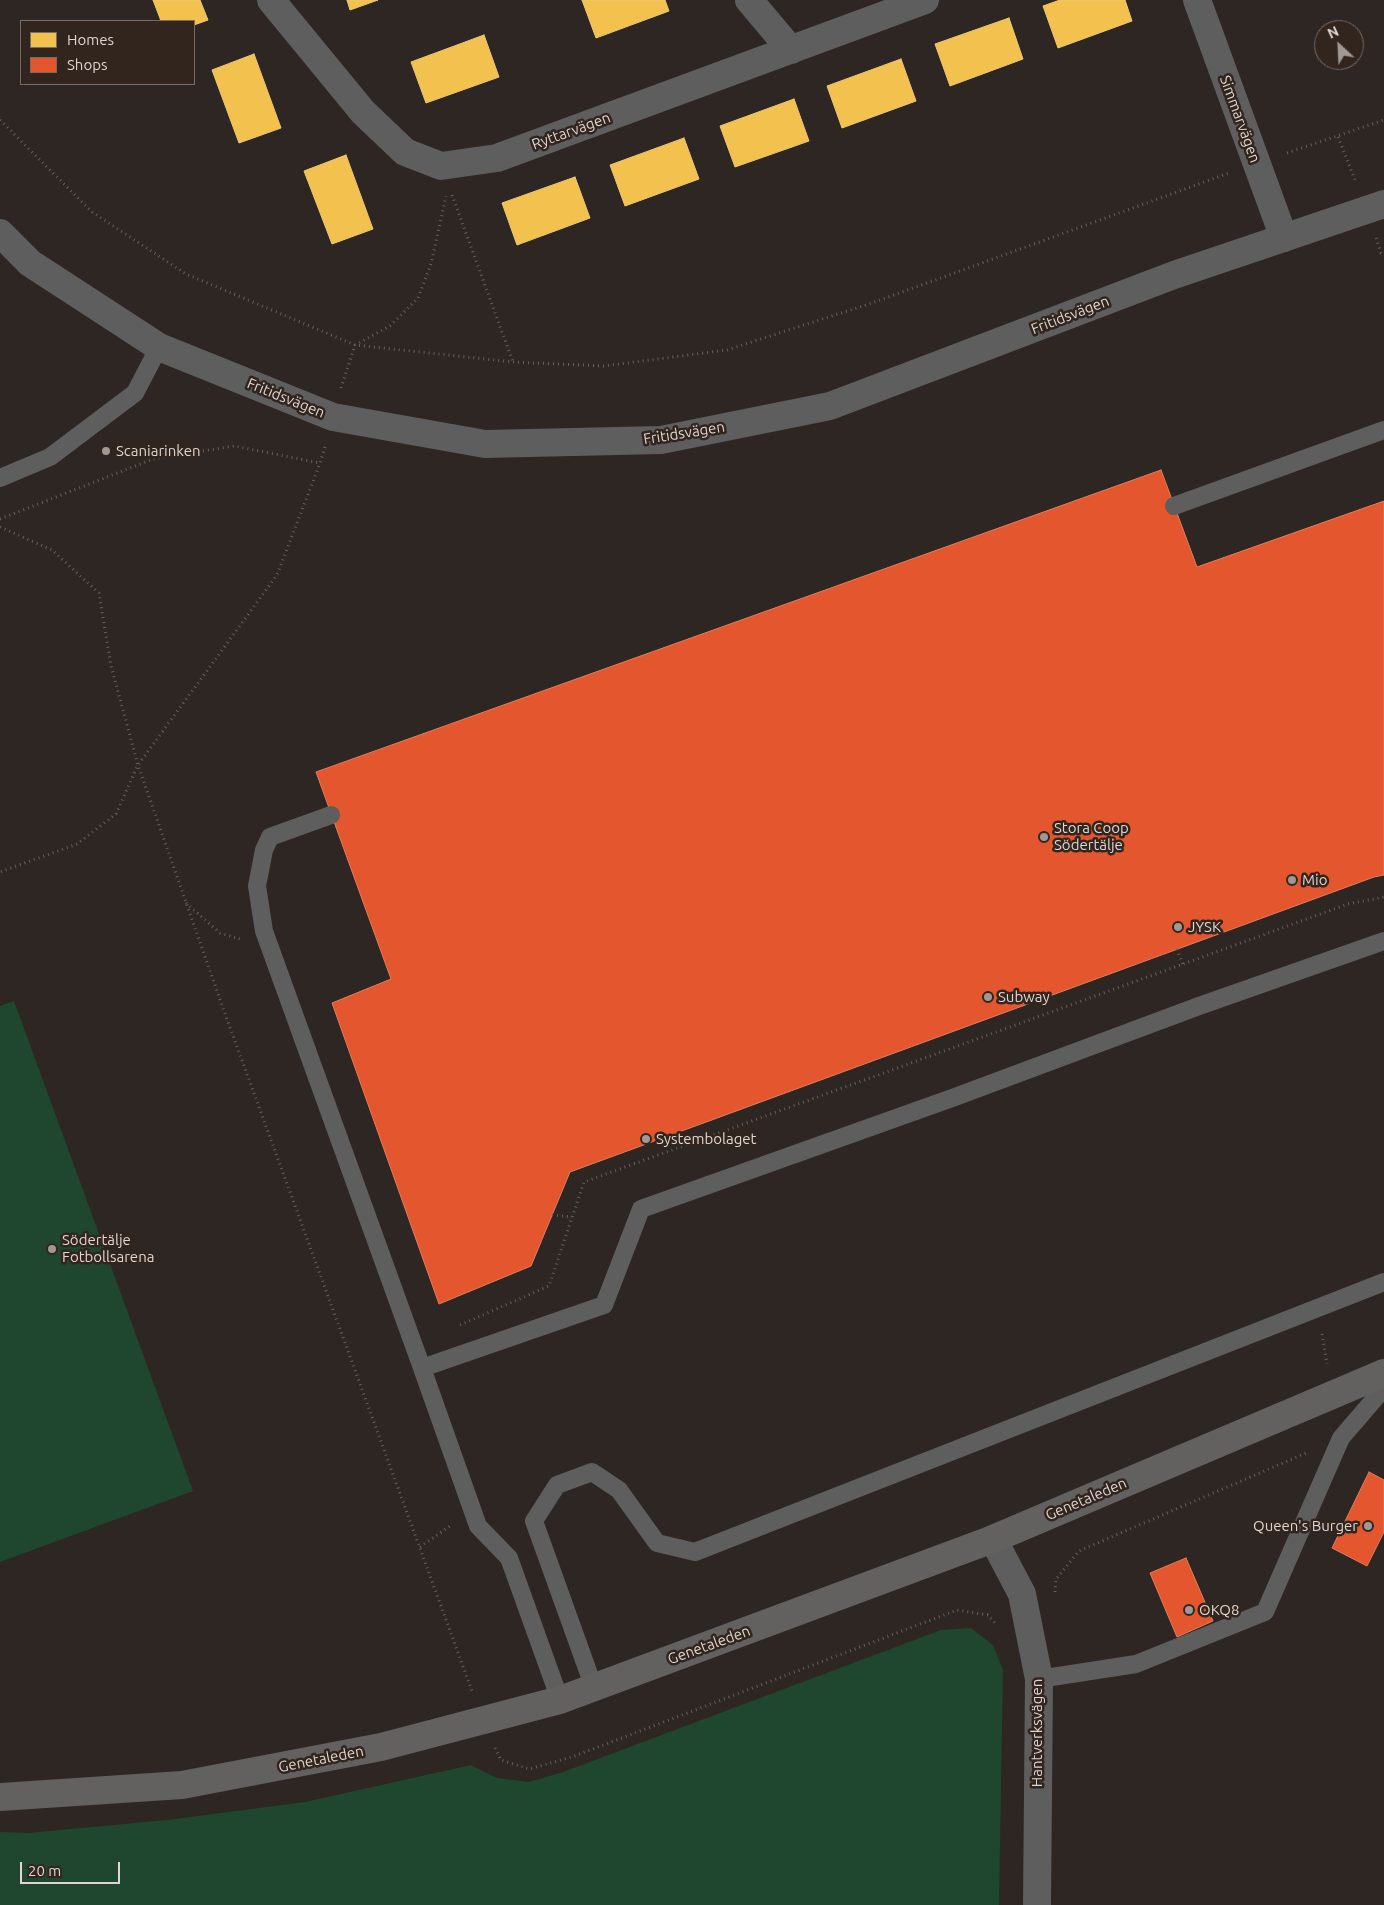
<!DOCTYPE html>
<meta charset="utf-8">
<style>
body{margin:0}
#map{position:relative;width:1384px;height:1905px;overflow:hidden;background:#2d2622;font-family:Ubuntu,sans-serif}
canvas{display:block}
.legend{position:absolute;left:20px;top:20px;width:175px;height:65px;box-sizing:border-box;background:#31251e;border:1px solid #776c66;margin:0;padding:6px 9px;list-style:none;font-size:15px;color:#dfd6d2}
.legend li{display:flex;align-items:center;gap:10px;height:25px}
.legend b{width:25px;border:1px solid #776c66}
.north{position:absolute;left:1314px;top:20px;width:50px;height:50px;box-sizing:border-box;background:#31251e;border:1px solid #776c66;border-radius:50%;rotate:335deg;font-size:14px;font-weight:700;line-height:20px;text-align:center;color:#dfd6d2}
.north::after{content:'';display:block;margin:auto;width:18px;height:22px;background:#a19894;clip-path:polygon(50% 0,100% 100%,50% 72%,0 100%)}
.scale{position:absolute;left:20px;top:1862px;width:100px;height:22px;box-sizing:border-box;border:2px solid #dfd6d2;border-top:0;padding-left:6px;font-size:15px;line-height:18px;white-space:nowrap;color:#dfd6d2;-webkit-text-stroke:4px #31251e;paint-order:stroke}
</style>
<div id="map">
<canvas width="1384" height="1905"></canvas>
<ul class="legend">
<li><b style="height:14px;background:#f2c14e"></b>Homes</li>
<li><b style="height:14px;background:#e4572e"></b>Shops</li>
</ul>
<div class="north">N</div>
<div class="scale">20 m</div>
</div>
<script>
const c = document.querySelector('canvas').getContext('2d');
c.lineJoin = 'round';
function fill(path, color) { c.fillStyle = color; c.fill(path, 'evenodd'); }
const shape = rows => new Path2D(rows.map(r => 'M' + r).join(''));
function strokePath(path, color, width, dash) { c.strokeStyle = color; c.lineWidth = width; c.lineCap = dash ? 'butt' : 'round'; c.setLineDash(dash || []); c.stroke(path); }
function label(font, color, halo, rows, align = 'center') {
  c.font = font + ' Ubuntu,sans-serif'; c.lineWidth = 5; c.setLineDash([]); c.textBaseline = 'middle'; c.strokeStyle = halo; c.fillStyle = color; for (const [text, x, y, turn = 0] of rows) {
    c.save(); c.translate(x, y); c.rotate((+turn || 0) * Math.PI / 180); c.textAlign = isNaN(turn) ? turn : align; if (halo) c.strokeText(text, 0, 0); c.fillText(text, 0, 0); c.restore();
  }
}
const green = shape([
 [14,1001,193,1491,0,1562,0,1006],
 [971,1628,993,1645,1003,1670,999,1905,0,1905,0,1832,28,1833,167,1820,305,1802,471,1765,497,1778,529,1782,563,1772,941,1630]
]);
const homes = shape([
 [153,0,200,0,208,20,194,25,194,21,161,21,153,0],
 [347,0,378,0,350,10,347,0],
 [582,0,665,0,669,11,596,38,582,0],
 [1060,0,1125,0,1132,21,1058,48,1043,6,1060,0],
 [1009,18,1023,59,950,86,935,44,1009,18],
 [484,35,499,77,426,103,411,62,484,35],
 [254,54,281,128,239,143,212,70,254,54],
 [901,59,916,101,842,128,827,86,901,59],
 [794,99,809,141,735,167,720,126,794,99],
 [684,138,699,179,625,206,610,165,684,138],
 [346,155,373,229,332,244,304,171,346,155],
 [575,177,590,218,517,245,502,203,575,177]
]);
const shops = shape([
 [1161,470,1197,567,1384,501,1384,875,1374,877,570,1172,531,1266,439,1304,332,1003,391,979,316,772,1161,470],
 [1369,1472,1384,1480,1384,1532,1367,1566,1332,1548,1369,1472],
 [1186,1558,1213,1621,1177,1637,1150,1573,1186,1558]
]);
const path = shape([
 [0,120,92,212,186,274,355,345,513,362,604,366,727,350,872,303,1229,173],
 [1338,137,1355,180],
 [1287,153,1384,120],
 [452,195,513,362],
 [1376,238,1381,253,1384,254],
 [341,388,355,345,390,326,418,298,431,264,446,196],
 [325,447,320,463,277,575,138,765,224,1011,472,1691],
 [0,519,153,459,234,446,320,463],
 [0,527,52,550,99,593,111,666,138,765,116,814,77,844,0,872],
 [186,903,220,933,240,939],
 [1177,949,1183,965],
 [552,1215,572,1217],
 [460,1325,549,1286,584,1182,1348,904,1384,897],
 [1322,1334,1327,1364],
 [420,1547,450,1526],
 [1055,1592,1056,1579,1079,1551,1306,1453],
 [495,1748,501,1760,529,1769,572,1757,957,1610,988,1615,995,1623]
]);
const lane = shape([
 [0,478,50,457,135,393,159,347],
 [1174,506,1384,430],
 [331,815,270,837,264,850,257,886,264,931,422,1368],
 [1039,1679,1136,1664,1265,1612,1341,1438,1384,1388],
 [594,1688,534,1521,557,1485,592,1472,619,1490,657,1543,695,1552,1384,1282],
 [560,1700,509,1558,478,1526,422,1368,604,1305,641,1209,955,1097,1199,1006,1384,941]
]);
const street = shape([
 [271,0,363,112,405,152,441,166,497,158,925,0],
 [749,0,791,50],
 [1197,0,1284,238],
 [0,233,30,263,159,347,333,417,485,444,661,440,830,406,1174,275,1384,204],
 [993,1539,1022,1594,1039,1679,1037,1905]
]);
const secondary = shape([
 [0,1797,182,1785,381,1747,560,1700,993,1539,1384,1373]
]);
const markers = [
 [106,451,5,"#a19894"],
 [1044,837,5,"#a19894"],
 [1292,880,5,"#a19894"],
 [1178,927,5,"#a19894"],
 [988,997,5,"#a19894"],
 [646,1139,5,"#a19894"],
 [52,1249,5,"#a19894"],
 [1368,1526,5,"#a19894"],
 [1189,1610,5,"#a19894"]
];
const streetNames = [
 ["Simmarvägen",1240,119,70],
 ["Ryttarvägen",571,131,-20],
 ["Fritidsvägen",1070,315,-21],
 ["Fritidsvägen",286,398,22],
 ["Fritidsvägen",684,433,-9],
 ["Genetaleden",1086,1499,-23],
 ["Genetaleden",709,1645,-20],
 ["Hantverksvägen",1037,1733,-90],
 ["Genetaleden",321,1759,-11]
];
const poiNames = [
 ["Scaniarinken",116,451],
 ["Stora Coop",1054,828],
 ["Södertälje",1054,845],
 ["Mio",1302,880],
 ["JYSK",1188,927],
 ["Subway",998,997],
 ["Systembolaget",656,1139],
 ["Södertälje",62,1240],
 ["Fotbollsarena",62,1257],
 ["Queen's Burger",1358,1526,"right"],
 ["OKQ8",1199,1610]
];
fill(green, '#1f462f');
fill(homes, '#f2c14e');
strokePath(homes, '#ecc776', 1);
fill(shops, '#e4572e');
strokePath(shops, '#e27d5f', 1);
strokePath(path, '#636260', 3, [1, 4]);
strokePath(lane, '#5f5e5e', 18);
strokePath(street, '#5f5e5e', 28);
strokePath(secondary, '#626160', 28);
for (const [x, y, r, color] of markers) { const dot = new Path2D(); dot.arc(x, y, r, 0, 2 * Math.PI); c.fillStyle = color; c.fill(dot); strokePath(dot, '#31251e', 2); }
label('15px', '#dfd6d2', '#31251e', streetNames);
label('15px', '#dfd6d2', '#31251e', poiNames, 'left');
</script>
